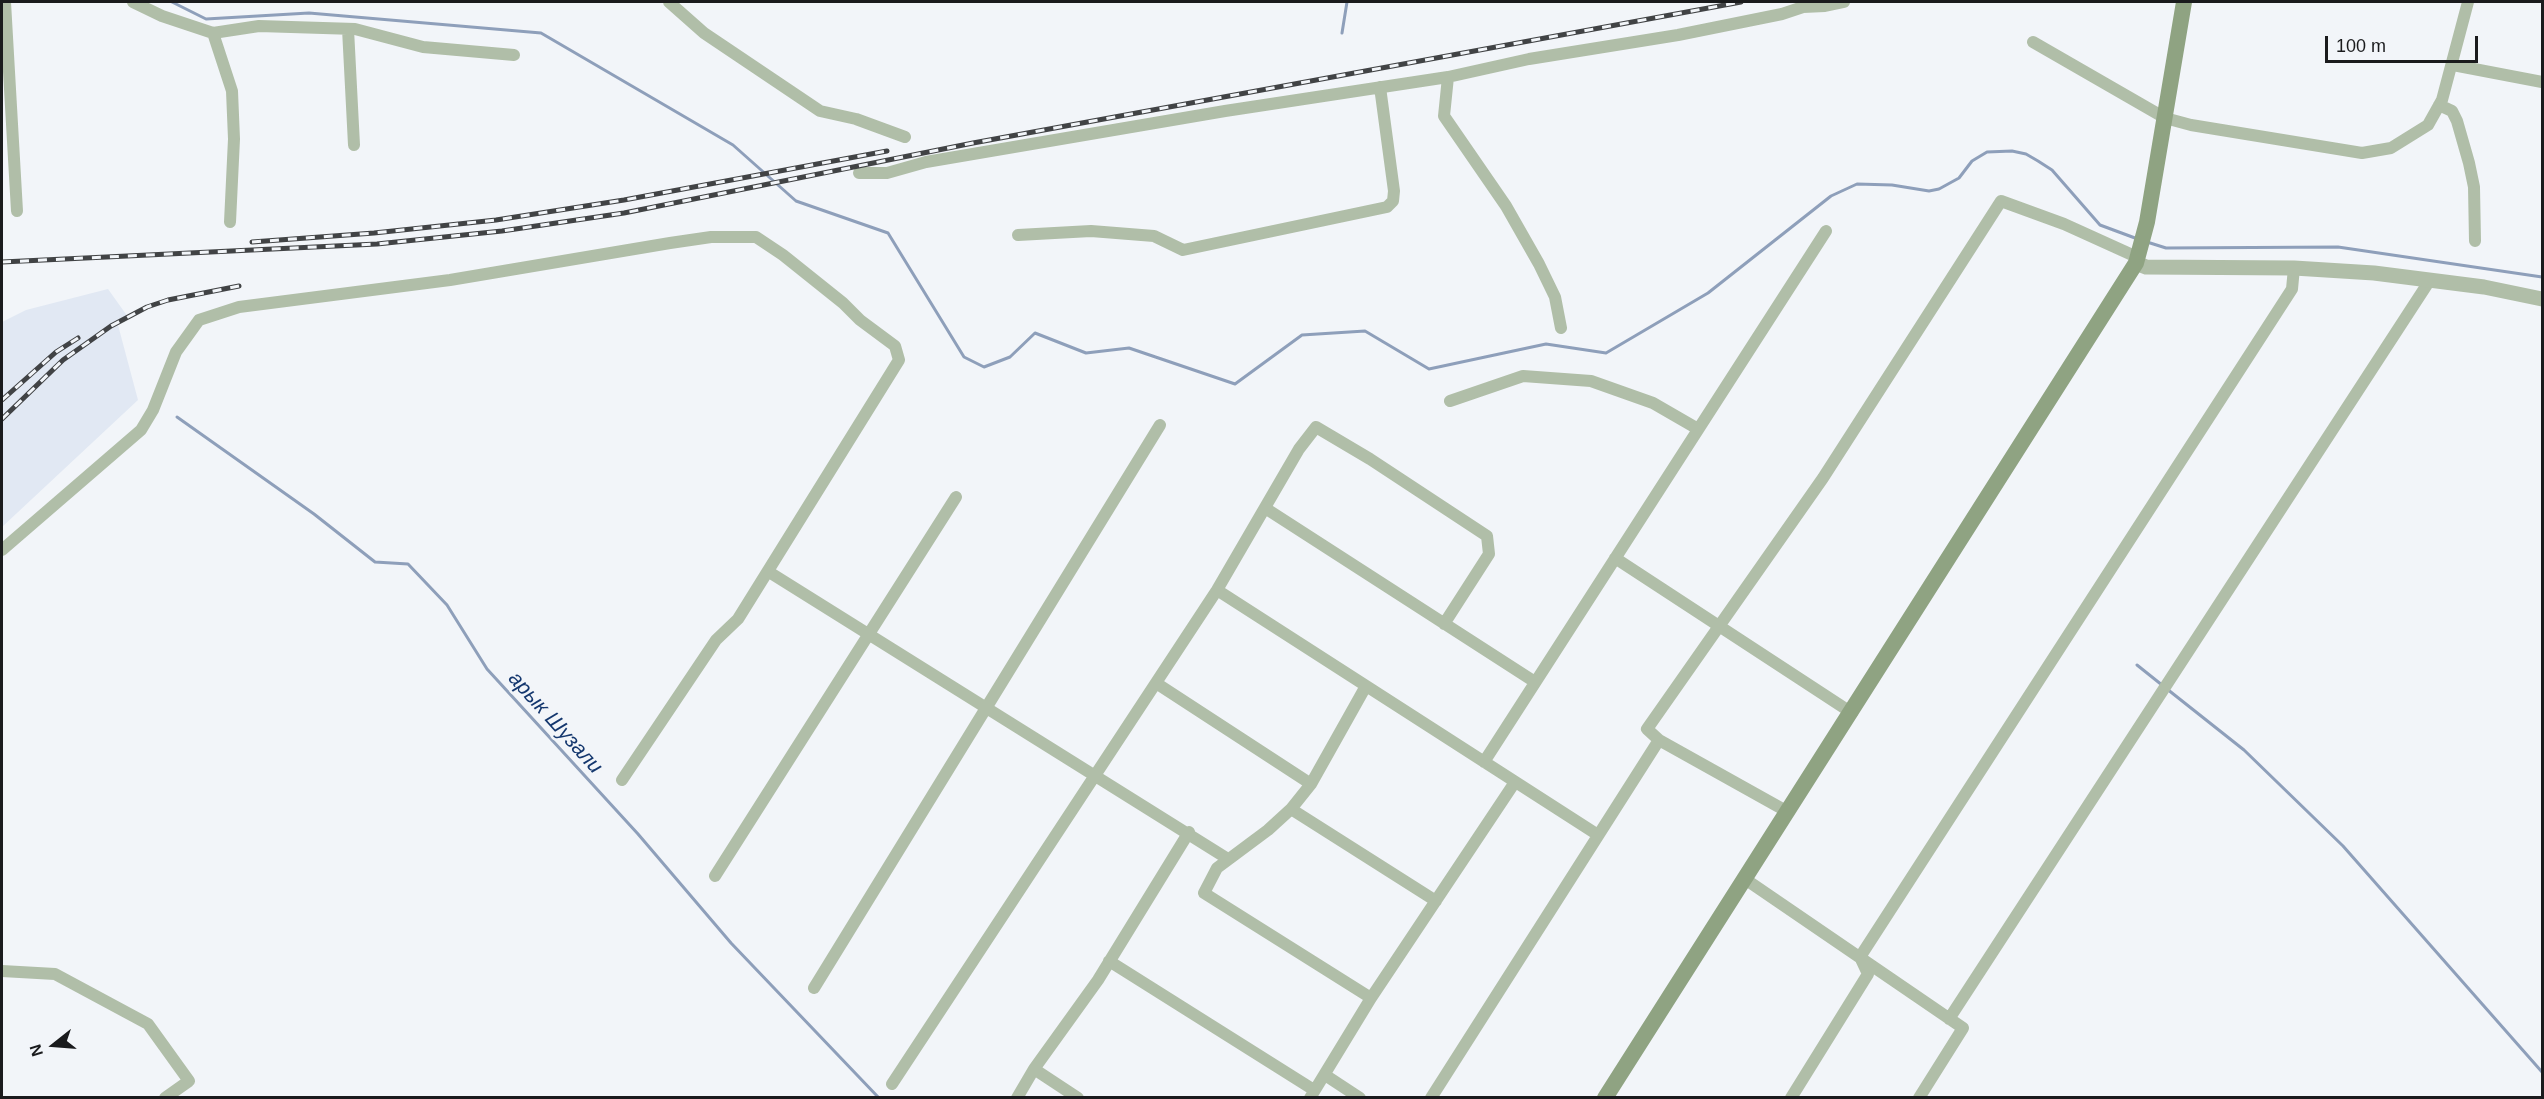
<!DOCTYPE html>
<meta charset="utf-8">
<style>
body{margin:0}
#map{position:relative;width:2544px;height:1099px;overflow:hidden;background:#f2f5f9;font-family:Helvetica,sans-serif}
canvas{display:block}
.frame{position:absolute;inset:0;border:3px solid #1a1b1d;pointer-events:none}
.north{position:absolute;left:24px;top:1015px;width:60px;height:60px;-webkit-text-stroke:4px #f2f5f9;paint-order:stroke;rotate:253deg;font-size:16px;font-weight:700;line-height:24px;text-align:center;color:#1a1b1d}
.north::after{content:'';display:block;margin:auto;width:21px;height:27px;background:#1a1b1d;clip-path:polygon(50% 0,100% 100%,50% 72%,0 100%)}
.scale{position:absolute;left:2325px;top:36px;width:153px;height:27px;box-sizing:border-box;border:3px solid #1a1b1d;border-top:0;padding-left:8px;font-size:18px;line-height:21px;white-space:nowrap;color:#1a1b1d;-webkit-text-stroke:4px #f2f5f9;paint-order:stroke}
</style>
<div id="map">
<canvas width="2544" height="1099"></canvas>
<div class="frame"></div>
<div class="north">N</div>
<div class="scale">100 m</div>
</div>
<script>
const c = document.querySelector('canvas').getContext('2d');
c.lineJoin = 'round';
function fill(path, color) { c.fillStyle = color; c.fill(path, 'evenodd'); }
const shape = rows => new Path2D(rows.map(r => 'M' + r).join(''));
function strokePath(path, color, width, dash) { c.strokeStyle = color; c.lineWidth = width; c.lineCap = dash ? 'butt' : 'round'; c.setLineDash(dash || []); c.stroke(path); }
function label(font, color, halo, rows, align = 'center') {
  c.font = font + ' Helvetica,sans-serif'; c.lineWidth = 5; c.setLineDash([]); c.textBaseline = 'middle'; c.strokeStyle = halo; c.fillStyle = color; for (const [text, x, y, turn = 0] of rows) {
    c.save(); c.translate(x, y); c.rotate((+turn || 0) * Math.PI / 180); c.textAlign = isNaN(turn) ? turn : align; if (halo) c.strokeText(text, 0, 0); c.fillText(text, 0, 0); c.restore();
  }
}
const built = shape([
 [108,289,128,317,118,325,138,400,2,527,2,322,26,310]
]);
const stream = shape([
 [172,2,206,19,309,13,541,33,733,145,796,201,888,233,964,357,984,367,1010,357,1035,333,1086,353,1129,348,1235,384,1302,335,1365,331,1429,369,1546,344,1606,353,1708,293,1831,196,1857,184,1892,185,1929,191,1939,189,1959,178,1972,161,1987,152,2012,151,2026,154,2038,161,2052,170,2100,225,2135,238],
 [1342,33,1347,2],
 [2147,242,2166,248,2338,247,2542,277],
 [177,417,314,514,375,562,408,564,447,605,487,669,638,834,731,943,879,1098],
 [2137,665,2162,685],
 [2167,689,2244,750,2343,846,2542,1072]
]);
const minor = shape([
 [5,2,17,211],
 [133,2,162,16,213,33,259,26,355,29,423,47,514,55],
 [669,2,704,33,820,111,856,119,905,137],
 [348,29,354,145],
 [213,33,232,91,234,139,230,222],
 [2033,42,2165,118,2191,125,2362,153,2391,148,2428,125,2442,100,2468,2],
 [2453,65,2542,82],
 [1448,77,1444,116,1506,206,1539,264,1555,297,1561,328],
 [2439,105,2452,111,2457,121,2469,163,2474,187,2475,241],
 [859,173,887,173,926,162,1225,111,1448,77,1529,59,1678,35,1782,14,1803,7,1825,6,1844,2],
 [1018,235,1091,231,1154,236,1183,250,1387,207,1393,201,1394,191,1380,87],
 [1450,401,1523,376,1591,381,1653,403,1698,429],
 [1265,508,1535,682],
 [2,550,141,430,153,410,176,352,199,320,239,307,450,280,670,243,711,237,756,237,783,255,843,303,860,320,895,346,899,360,738,619,716,640,622,780],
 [1615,558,1852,713],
 [769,572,1228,859],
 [1217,590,1598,835],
 [1156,683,1311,784],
 [1366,686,1311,784,1291,809,1268,830,1217,868,1204,893,1371,998],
 [1484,762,1826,231],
 [1291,809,1436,901],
 [1788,812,1659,740,1647,729,1823,478,2001,201,2064,224,2139,258],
 [715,876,956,497],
 [1745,879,1963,1028,1919,1098],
 [1109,961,1314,1090],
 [2,971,55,974,148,1024,189,1081,165,1098],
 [814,988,1160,425],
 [1949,1019,2430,280],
 [1034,1069,1078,1098],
 [1325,1075,1360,1098],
 [892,1084,1217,590,1299,449,1316,427,1370,459,1487,536,1489,554,1444,624],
 [1017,1098,1034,1069,1098,980,1189,832],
 [1310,1098,1371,998,1515,782],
 [1431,1098,1659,740],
 [1791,1098,1868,974,1860,957,2292,289,2294,268]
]);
const tertiary = shape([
 [2136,263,2146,267,2294,268,2374,273,2484,287,2542,299]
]);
const secondary = shape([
 [1605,1098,2136,263,2147,222,2184,2]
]);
const rail = shape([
 [252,242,374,233,496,220,624,200,887,151],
 [2,262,377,244,502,231,624,213,973,143,1741,2],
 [2,400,56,352,78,338],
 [2,419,63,360,111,326,147,307,168,300,239,286]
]);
const waterNames = [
 ["арык Шузали",555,723,48]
];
fill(built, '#e1e8f3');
strokePath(stream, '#8e9fba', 3);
strokePath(minor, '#b0bea8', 12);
strokePath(tertiary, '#b0bea8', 15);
strokePath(secondary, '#8fa382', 16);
strokePath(rail, '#414345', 5);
strokePath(rail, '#f2f5f9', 3, [9]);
label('italic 21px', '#14376e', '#f2f5f9', waterNames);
</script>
